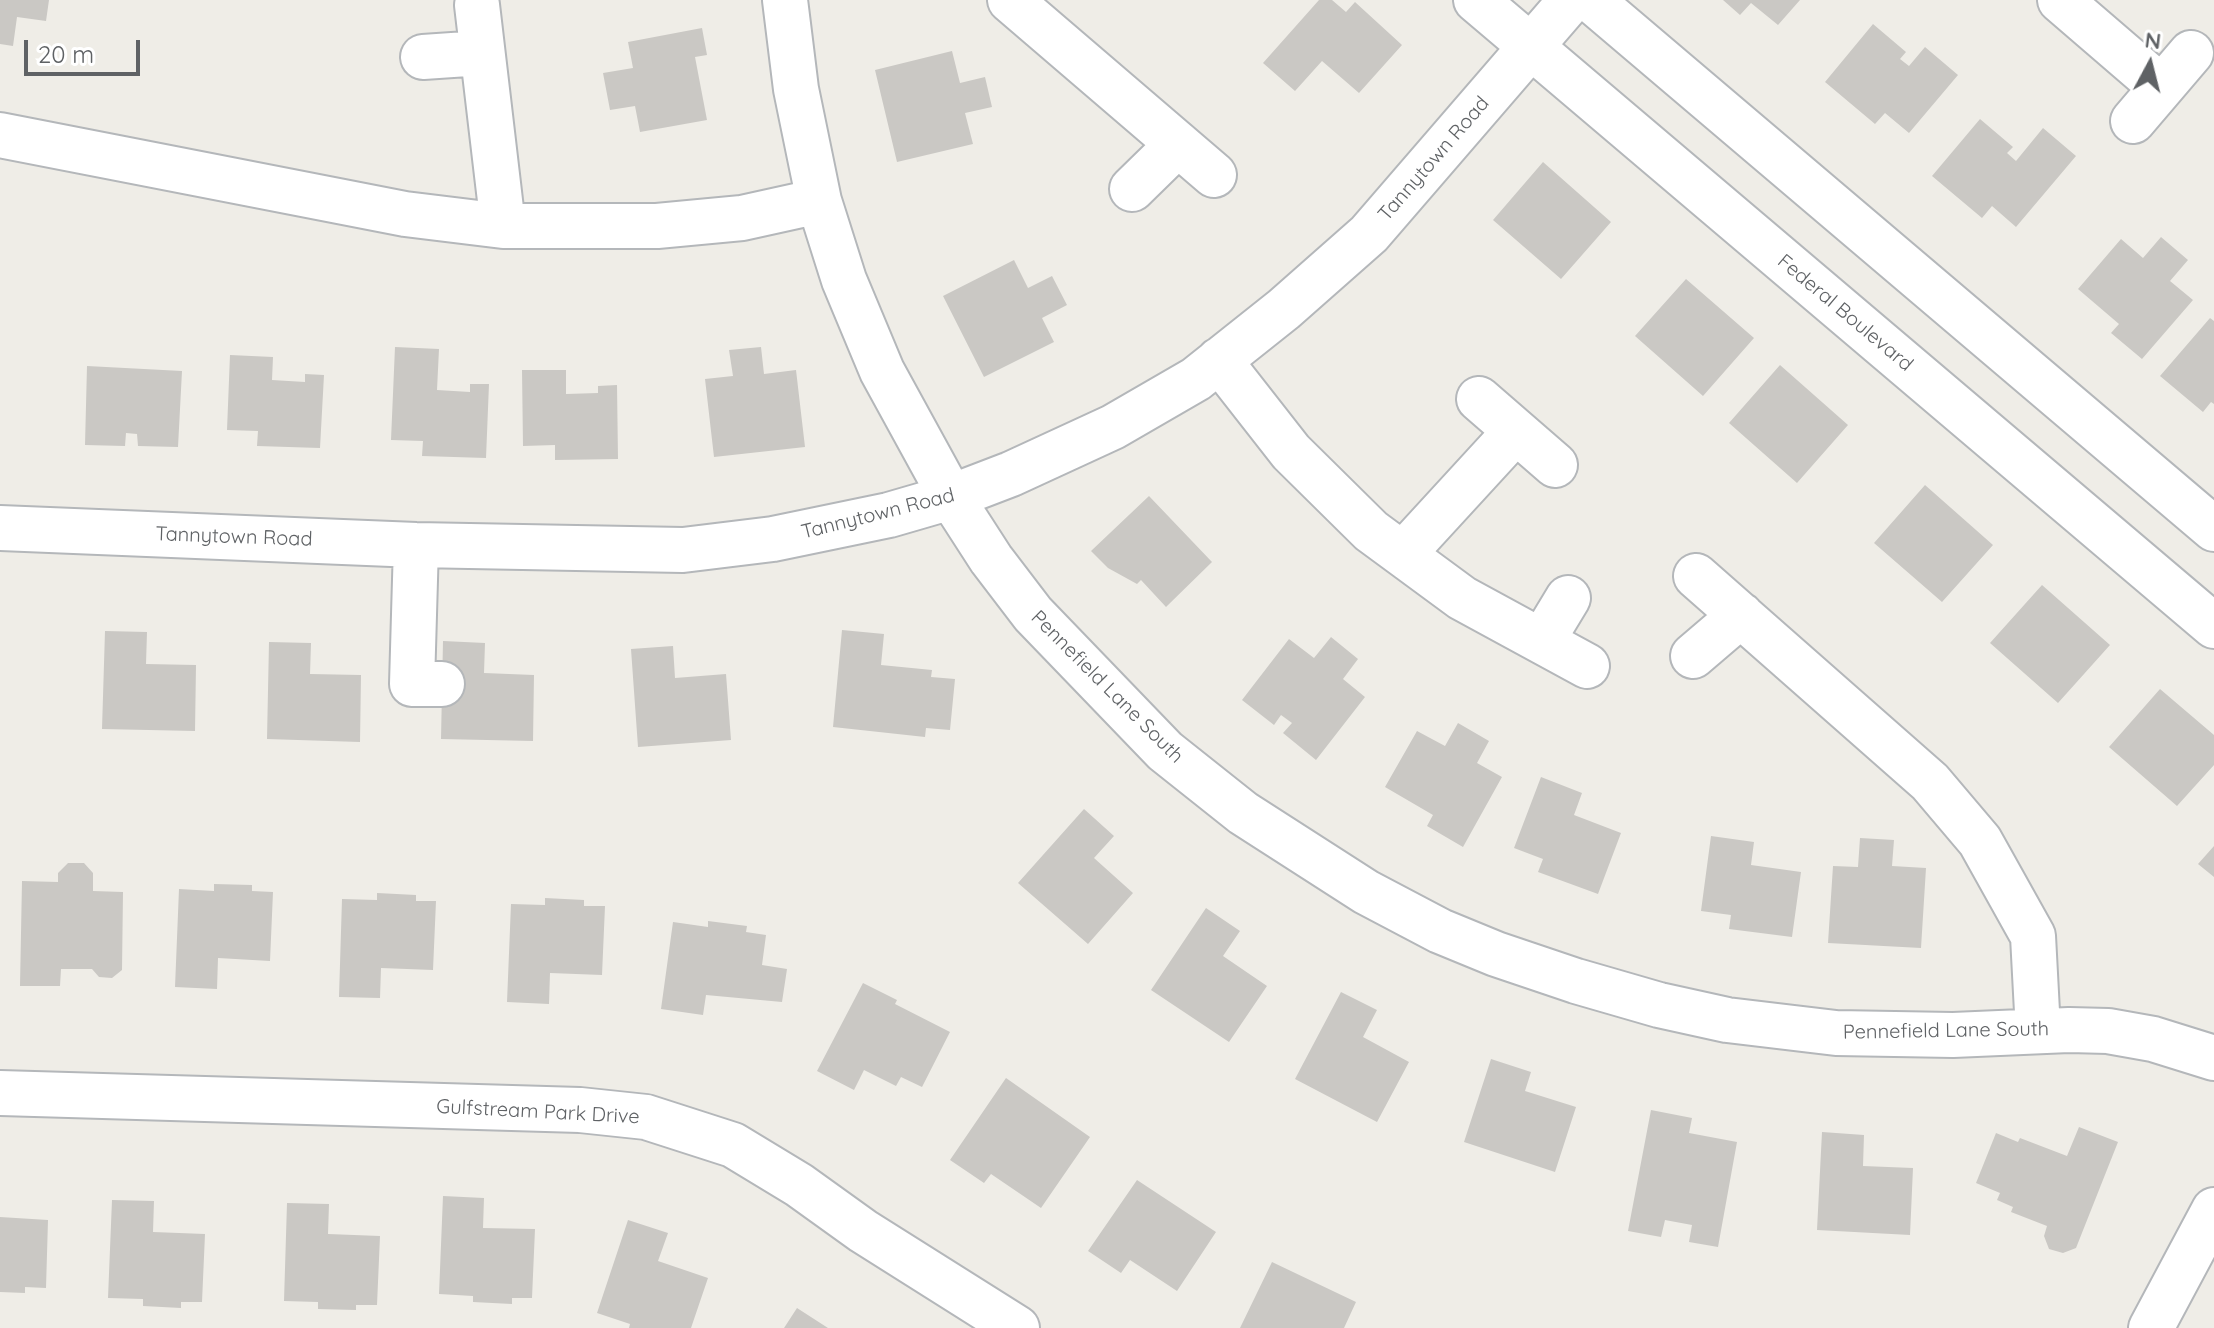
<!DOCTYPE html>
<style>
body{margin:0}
#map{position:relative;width:2214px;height:1328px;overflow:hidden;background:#efede7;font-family:Quicksand,sans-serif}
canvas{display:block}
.north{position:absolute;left:2110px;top:24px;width:80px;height:80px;-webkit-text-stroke:6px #fff;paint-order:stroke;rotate:7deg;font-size:22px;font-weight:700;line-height:32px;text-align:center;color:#5f6265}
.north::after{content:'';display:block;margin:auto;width:28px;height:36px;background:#5f6265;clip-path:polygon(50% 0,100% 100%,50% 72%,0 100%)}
.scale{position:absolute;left:24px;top:40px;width:116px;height:36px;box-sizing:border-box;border:4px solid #5f6265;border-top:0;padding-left:10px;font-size:24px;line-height:28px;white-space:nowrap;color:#5f6265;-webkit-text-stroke:6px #fff;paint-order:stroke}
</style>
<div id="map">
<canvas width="2214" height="1328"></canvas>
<div class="north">N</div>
<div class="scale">20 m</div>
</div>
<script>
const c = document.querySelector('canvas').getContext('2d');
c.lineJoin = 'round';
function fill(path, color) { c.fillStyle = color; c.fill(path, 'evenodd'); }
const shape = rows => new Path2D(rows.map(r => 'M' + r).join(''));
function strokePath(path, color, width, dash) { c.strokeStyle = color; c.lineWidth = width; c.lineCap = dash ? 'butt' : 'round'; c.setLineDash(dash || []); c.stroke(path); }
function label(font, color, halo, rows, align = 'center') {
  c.font = font + ' Quicksand,sans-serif'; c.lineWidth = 8; c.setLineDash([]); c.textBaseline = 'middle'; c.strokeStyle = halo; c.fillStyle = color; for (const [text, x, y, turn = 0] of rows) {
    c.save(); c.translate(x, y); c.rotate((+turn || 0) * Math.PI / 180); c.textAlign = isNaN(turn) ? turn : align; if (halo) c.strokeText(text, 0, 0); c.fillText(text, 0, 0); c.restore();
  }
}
const building = shape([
 [0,0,49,0,46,21,17,17,13,46,0,44],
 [1319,0,1332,0,1346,12,1355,2,1402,45,1359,93,1322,61,1295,91,1263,63],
 [1723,0,1800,0,1778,25,1751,3,1740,15],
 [1873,24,1906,52,1900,59,1909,66,1925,47,1958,75,1909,133,1885,113,1875,124,1825,82],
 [702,28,707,55,695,57,707,120,640,132,635,106,610,110,603,73,633,68,628,42],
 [952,51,960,83,985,77,992,107,965,113,973,144,897,162,875,70],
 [1980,119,2013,147,2007,153,2016,161,2043,128,2076,156,2016,227,1992,206,1982,218,1932,176],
 [1543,162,1611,222,1561,279,1493,220],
 [2161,237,2188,260,2170,281,2193,300,2142,359,2111,333,2119,324,2078,289,2121,239,2143,258],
 [1014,260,1028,288,1052,276,1067,305,1042,318,1054,342,984,377,943,296],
 [1686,279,1754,338,1703,396,1635,336],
 [2210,318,2214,321,2214,404,2211,402,2203,412,2160,376],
 [395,347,439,349,437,390,470,392,470,384,489,384,486,458,422,456,423,441,391,440],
 [761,347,764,374,796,370,805,447,714,457,705,379,733,376,729,350],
 [230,355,273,357,272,380,305,382,305,374,324,375,320,448,257,446,258,431,227,430],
 [1780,365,1848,425,1797,483,1729,423],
 [87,366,182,371,178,447,138,446,137,434,126,433,125,446,85,445],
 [522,370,566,370,566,394,598,393,598,386,617,385,618,459,555,460,555,445,523,446],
 [1925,485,1993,545,1942,602,1874,543],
 [1149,496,1212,562,1166,607,1141,580,1137,584,1108,568,1091,551],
 [2042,585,2110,645,2058,703,1990,643],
 [842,630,884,634,881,665,932,670,931,677,955,679,950,730,926,728,925,737,833,727],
 [105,631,147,632,146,664,196,665,195,731,102,729],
 [1331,637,1358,659,1343,679,1365,697,1316,760,1283,733,1292,723,1281,715,1274,725,1242,700,1289,639,1314,658],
 [443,641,485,643,484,673,534,675,533,741,441,739],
 [269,642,311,643,310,674,361,675,360,742,267,739],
 [673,646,675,678,726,674,731,740,638,747,631,649],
 [2160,689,2214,735,2214,765,2177,806,2109,747],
 [1458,723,1489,741,1477,763,1502,777,1463,847,1427,826,1433,815,1385,787,1417,731,1445,746],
 [1541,777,1582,793,1574,815,1621,833,1598,894,1538,872,1543,859,1514,848],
 [1084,809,1114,836,1094,858,1133,893,1088,944,1018,883],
 [1711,836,1754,842,1751,865,1801,872,1792,937,1729,929,1731,915,1701,911],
 [1860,838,1894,840,1892,866,1926,868,1921,948,1828,943,1833,866,1858,867],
 [2214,846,2214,877,2198,864],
 [68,863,84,863,93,873,93,891,123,892,122,970,112,978,99,977,92,969,61,969,60,986,20,986,22,881,58,882,58,873],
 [214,884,252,885,252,891,273,892,270,961,218,958,217,989,175,987,179,889,214,891],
 [377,893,416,895,416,901,436,901,433,970,381,968,380,998,339,997,342,899,377,900],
 [545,898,584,900,584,906,605,906,602,975,550,973,549,1004,507,1002,511,904,545,905],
 [1206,908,1240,931,1223,956,1267,986,1229,1042,1151,990],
 [708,921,747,926,746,932,766,935,762,965,787,969,782,1002,706,995,703,1015,661,1009,673,922,708,927],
 [863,983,897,1000,895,1004,950,1032,922,1087,901,1077,896,1086,864,1070,854,1090,817,1071],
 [1341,992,1377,1010,1363,1037,1409,1062,1377,1122,1295,1079],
 [1491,1059,1531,1072,1525,1091,1576,1107,1555,1172,1464,1142],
 [1006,1078,1090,1137,1041,1208,991,1174,984,1183,950,1160],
 [1651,1110,1692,1118,1689,1133,1737,1142,1718,1247,1689,1242,1692,1225,1665,1220,1661,1237,1628,1231],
 [2079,1127,2118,1142,2076,1248,2063,1253,2049,1249,2044,1236,2047,1226,2011,1212,2013,1207,1997,1200,2000,1193,1976,1183,1996,1133,2018,1142,2020,1138,2067,1156],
 [1822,1132,1864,1135,1863,1166,1913,1168,1910,1235,1817,1230],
 [1137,1180,1216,1232,1177,1291,1130,1260,1121,1273,1088,1251],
 [443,1196,484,1198,483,1228,535,1229,532,1298,512,1298,512,1304,473,1302,473,1296,439,1294],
 [112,1200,154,1201,153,1232,205,1234,202,1302,181,1302,181,1308,143,1306,143,1299,108,1298],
 [287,1203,329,1204,328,1234,380,1236,377,1305,356,1305,356,1310,318,1309,318,1302,284,1301],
 [0,1217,48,1220,46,1288,25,1287,25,1293,0,1292],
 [628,1220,668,1233,658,1261,708,1278,691,1328,629,1328,630,1324,597,1313],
 [1272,1262,1356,1302,1344,1328,1240,1328],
 [797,1308,828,1328,784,1328]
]);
const minor = shape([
 [785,0,796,89,819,201,844,280,882,371,951,497,991,559,1033,614,1165,751,1243,813,1366,892,1440,931,1496,954,1576,981,1659,1005,1727,1020,1836,1033,1953,1035,2069,1030,2108,1031,2153,1039,2214,1058],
 [1010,0,1214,175],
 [1476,0,2214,626],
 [1591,0,2214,529],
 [2060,0,2161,87],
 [477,5,503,226],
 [423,57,482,53],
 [2133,121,2191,53],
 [0,135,405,214,503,226,657,226,742,218,819,201],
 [1132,189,1178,144],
 [1219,360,1291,452,1371,531,1462,598,1587,666],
 [1479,399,1555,465],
 [0,528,416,545,683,550,773,539,889,515,951,497,1011,474,1113,427,1196,379,1284,309,1369,234,1571,0],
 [416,545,412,684,442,684],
 [1403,554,1515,432],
 [1696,576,1930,782,1980,841,2033,936,2038,1031],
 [1542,641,1568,598],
 [1693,656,1741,615],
 [0,1093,580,1110,646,1117,733,1145,799,1185,863,1231,1017,1328],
 [2151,1328,2214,1210]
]);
const streetNames = [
 ["Tannytown Road",1434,159,-49],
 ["Federal Boulevard",1845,313,40],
 ["Tannytown Road",878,514,-14],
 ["Tannytown Road",234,537,2],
 ["Pennefield Lane South",1107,687,45],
 ["Pennefield Lane South",1946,1031,-1],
 ["Gulfstream Park Drive",538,1112,3]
];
fill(building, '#cac8c4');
strokePath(minor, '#b4b7ba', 48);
strokePath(minor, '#fff', 44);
label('20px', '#5f6265', '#fff', streetNames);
</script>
